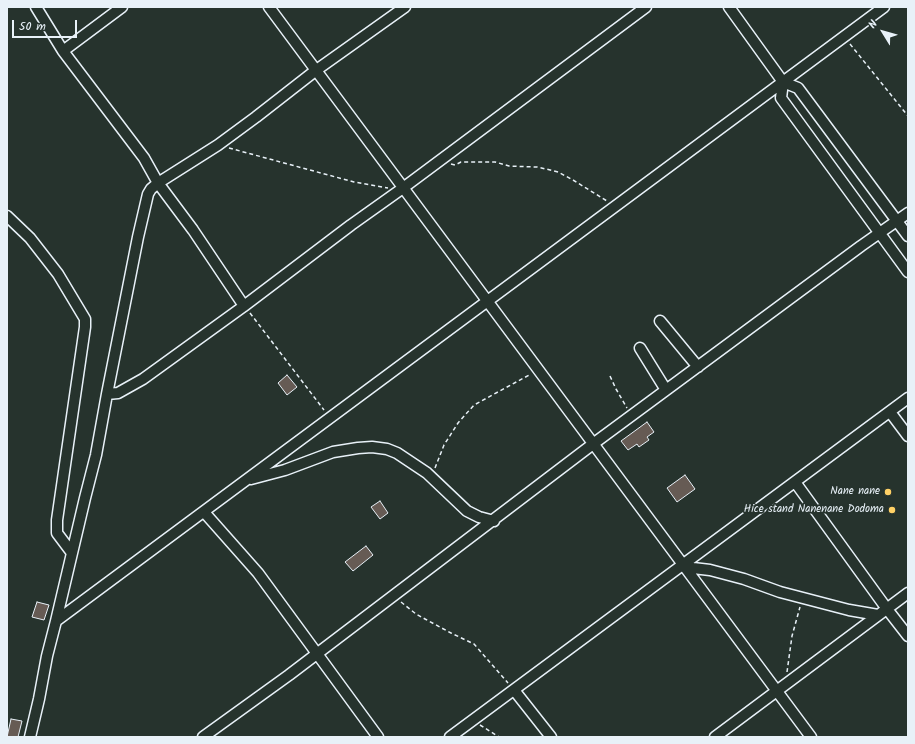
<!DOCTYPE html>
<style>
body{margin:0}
#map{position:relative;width:915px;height:744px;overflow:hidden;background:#26332d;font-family:Kalam,sans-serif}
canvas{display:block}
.frame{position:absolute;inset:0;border:8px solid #e8f1f8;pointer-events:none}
.north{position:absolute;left:863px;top:12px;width:40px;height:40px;-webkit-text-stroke:3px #26332d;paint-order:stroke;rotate:307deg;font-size:11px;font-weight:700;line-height:16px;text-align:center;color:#e8f1f8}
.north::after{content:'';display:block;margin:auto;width:14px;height:18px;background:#e8f1f8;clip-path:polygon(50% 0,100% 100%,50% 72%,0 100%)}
.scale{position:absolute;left:12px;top:20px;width:65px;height:18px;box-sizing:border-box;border:2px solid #e8f1f8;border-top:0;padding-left:5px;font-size:12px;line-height:14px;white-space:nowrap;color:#e8f1f8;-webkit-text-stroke:3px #26332d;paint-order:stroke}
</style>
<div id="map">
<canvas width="915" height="744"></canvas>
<div class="frame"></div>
<div class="north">N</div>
<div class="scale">50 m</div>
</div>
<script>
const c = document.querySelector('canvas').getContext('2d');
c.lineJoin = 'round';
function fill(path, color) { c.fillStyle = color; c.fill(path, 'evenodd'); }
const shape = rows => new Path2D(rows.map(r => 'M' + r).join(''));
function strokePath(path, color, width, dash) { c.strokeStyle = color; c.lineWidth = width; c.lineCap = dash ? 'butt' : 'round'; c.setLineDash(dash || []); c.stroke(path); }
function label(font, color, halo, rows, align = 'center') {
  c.font = font + ' Kalam,sans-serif'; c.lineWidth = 3.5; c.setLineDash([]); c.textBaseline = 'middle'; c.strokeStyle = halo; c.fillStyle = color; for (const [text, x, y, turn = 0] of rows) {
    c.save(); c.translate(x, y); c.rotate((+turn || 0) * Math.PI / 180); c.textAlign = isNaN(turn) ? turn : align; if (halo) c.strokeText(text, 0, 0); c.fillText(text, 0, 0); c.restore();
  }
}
const building = shape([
 [287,375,297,387,287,395,278,383,287,375],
 [647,422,654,432,647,437,649,440,639,447,637,444,628,450,621,441,647,422],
 [685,475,695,489,677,502,667,488,685,475],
 [380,501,388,513,380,519,371,507,380,501],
 [366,546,373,555,353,571,345,562,366,546],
 [37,602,49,605,44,620,32,617,37,602],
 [11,719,22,721,18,737,7,737,11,719]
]);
const path = shape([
 [850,44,908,116],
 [229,148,354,182,388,188],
 [451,164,455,165,461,162,495,162,509,166,537,167,546,169,558,172,573,180,607,201],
 [250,313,324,410],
 [610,376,616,389,627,408],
 [435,468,444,445,458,423,474,405,531,374],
 [401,602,416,614,425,619,451,633,474,644,508,683],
 [787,672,792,636,800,607],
 [480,725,499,737]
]);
const minor = shape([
 [36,7,63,51,144,158,158,183,193,230,244,306],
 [269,7,811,737],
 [729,7,783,82,798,88,908,236],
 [63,51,122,7],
 [783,82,781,98,908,272],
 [7,216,30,238,58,274,85,319,85,327,57,520,57,533,72,553],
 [660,321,698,367],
 [640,348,666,390],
 [107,394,118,393,143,379,244,306,351,225,403,188,646,7],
 [890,412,908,436],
 [251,479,285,470,333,452,358,448,372,447,387,449,397,453,427,473,467,511,479,517,494,521],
 [795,482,887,609,908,636],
 [204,512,258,573,378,737],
 [683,565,693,568,710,570,744,579,780,592,849,610,878,615],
 [56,621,884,7],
 [514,690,551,737],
 [30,737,39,699,47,656,56,621,85,498,96,455,107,394,138,237,148,194,151,189,158,183,218,145,256,117,315,71,405,7],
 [203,737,289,675,593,444,861,246,908,213],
 [450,737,908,398],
 [715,737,908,593]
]);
const markers = [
 [888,492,4,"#ffd166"],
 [892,510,4,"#ffd166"]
];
const poiNames = [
 ["Nane nane",880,492],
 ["Hice stand Nanenane Dodoma",884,510]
];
fill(building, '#665b54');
strokePath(building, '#e8f1f8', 1);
strokePath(minor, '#e8f1f8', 13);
strokePath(path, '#e8f1f8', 1.5, [4, 3]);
strokePath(minor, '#26332d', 10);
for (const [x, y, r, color] of markers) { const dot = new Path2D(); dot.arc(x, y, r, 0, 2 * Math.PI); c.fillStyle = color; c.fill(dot); strokePath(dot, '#26332d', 1.5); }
label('11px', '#e8f1f8', '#26332d', poiNames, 'right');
</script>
